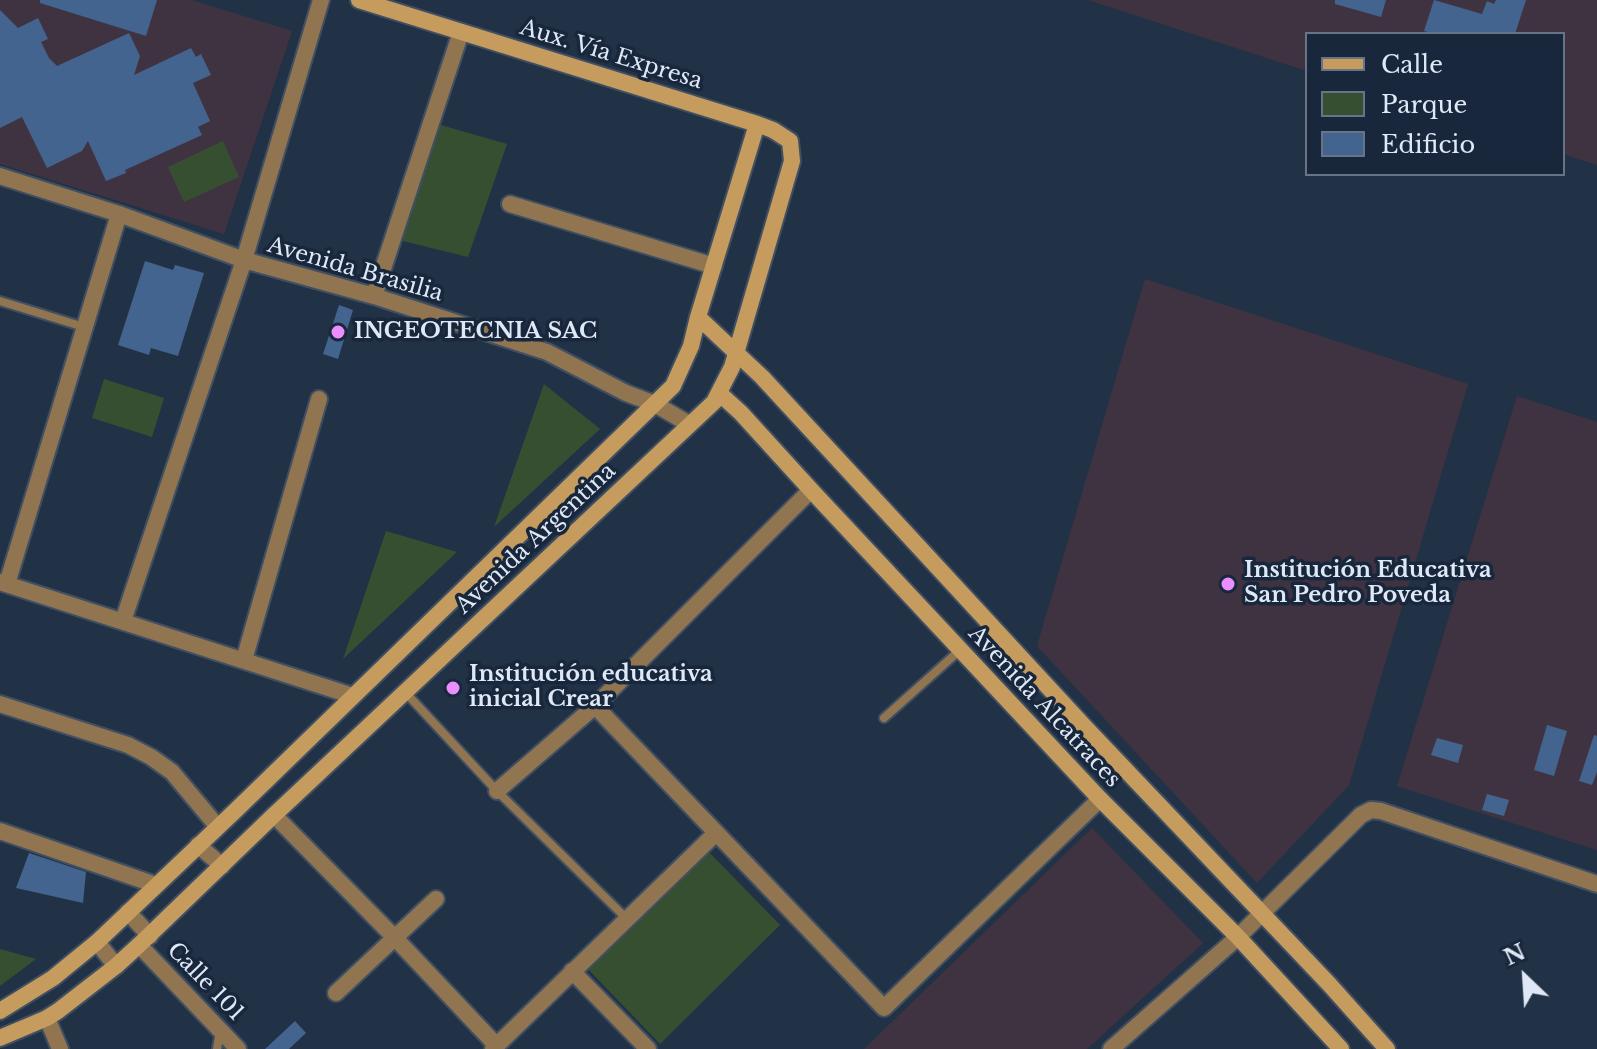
<!DOCTYPE html>
<meta charset="utf-8">
<style>
body{margin:0}
#map{position:relative;width:1597px;height:1049px;overflow:hidden;background:#223246;font-family:"Libre Baskerville",serif}
canvas{display:block}
.legend{position:absolute;left:1305px;top:32px;width:260px;height:144px;box-sizing:border-box;background:#18273c;border:2px solid #677486;margin:0;padding:10px 14px;list-style:none;font-size:24px;color:#dee8f6}
.legend li{display:flex;align-items:center;gap:16px;height:40px}
.legend b{width:40px;border:2px solid #677486}
.north{position:absolute;left:1485px;top:937px;width:80px;height:80px;-webkit-text-stroke:6px #18273c;paint-order:stroke;rotate:335deg;font-size:22px;font-weight:700;line-height:32px;text-align:center;color:#dee8f6}
.north::after{content:'';display:block;margin:auto;width:28px;height:36px;background:#dee8f6;clip-path:polygon(50% 0,100% 100%,50% 72%,0 100%)}
</style>
<div id="map">
<canvas width="1597" height="1049"></canvas>
<ul class="legend">
<li><b style="height:10px;background:#c69b5e"></b>Calle</li>
<li><b style="height:22px;background:#374f31"></b>Parque</li>
<li><b style="height:22px;background:#43648e"></b>Edificio</li>
</ul>
<div class="north">N</div>
</div>
<script>
const c = document.querySelector('canvas').getContext('2d');
c.lineJoin = 'round';
function fill(path, color) { c.fillStyle = color; c.fill(path, 'evenodd'); }
const shape = rows => new Path2D(rows.map(r => 'M' + r).join(''));
function strokePath(path, color, width, dash) { c.strokeStyle = color; c.lineWidth = width; c.lineCap = dash ? 'butt' : 'round'; c.setLineDash(dash || []); c.stroke(path); }
function label(font, color, halo, rows, align = 'center') {
  c.font = font + ' "Libre Baskerville",serif'; c.lineWidth = 7; c.setLineDash([]); c.textBaseline = 'middle'; c.strokeStyle = halo; c.fillStyle = color; for (const [text, x, y, turn = 0] of rows) {
    c.save(); c.translate(x, y); c.rotate((+turn || 0) * Math.PI / 180); c.textAlign = isNaN(turn) ? turn : align; if (halo) c.strokeText(text, 0, 0); c.fillText(text, 0, 0); c.restore();
  }
}
const education = shape([
 [0,0,192,0,292,31,224,234,0,164],
 [1088,0,1597,0,1597,165,1563,154,1563,34,1307,34,1307,71],
 [1145,279,1468,384,1349,785,1257,883,1037,646],
 [1517,396,1597,422,1597,850,1397,786],
 [1092,828,1203,943,1087,1049,864,1049]
]);
const green = shape([
 [434,123,507,144,468,257,395,239],
 [223,141,239,177,184,202,168,167],
 [104,379,164,398,152,437,92,418],
 [544,384,600,429,494,527],
 [386,531,457,552,343,659],
 [705,848,780,925,660,1044,586,967],
 [0,949,36,959,0,986]
]);
const building = shape([
 [40,0,157,0,146,36,40,3],
 [1335,0,1386,0,1381,17,1335,4],
 [1434,0,1482,14,1487,1,1494,4,1496,0,1526,0,1515,34,1435,34,1424,31],
 [0,10,18,28,38,18,48,39,41,42,49,58,57,66,129,33,140,56,134,75,191,48,196,57,201,54,211,75,193,83,210,121,198,127,202,135,125,170,126,173,106,181,88,141,82,151,47,168,22,117,0,128],
 [145,261,173,270,175,265,204,273,178,356,151,348,149,355,118,345],
 [339,305,353,310,338,359,323,354],
 [1547,725,1567,731,1554,776,1534,770],
 [1594,735,1597,736,1597,772,1592,785,1579,781],
 [1437,738,1463,745,1458,763,1431,755],
 [1487,794,1509,800,1504,816,1482,810],
 [29,853,86,872,83,903,16,888],
 [295,1021,306,1033,289,1049,265,1049]
]);
const service = shape([
 [0,301,84,327],
 [406,693,497,791,627,919],
 [884,718,960,650],
 [217,1049,220,1031]
]);
const minor = shape([
 [0,176,119,214,244,260,374,296,547,352,626,393,655,404,689,424],
 [510,204,714,266],
 [374,296,461,32],
 [0,582,353,696],
 [7,584,119,214],
 [123,621,244,260,321,0],
 [244,660,319,399],
 [0,704,128,745,151,757,172,772,217,826],
 [595,706,884,1008,1100,799],
 [497,791,595,706,811,490],
 [274,815,396,939,497,1046],
 [0,831,156,885],
 [572,971,648,1049],
 [336,993,436,899],
 [47,1018,60,1049],
 [493,1049,716,833],
 [1111,1049,1238,937,1361,815,1371,810,1381,811,1597,884]
]);
const tertiary = shape([
 [198,845,222,866],
 [128,912,150,936],
 [97,942,116,966],
 [139,945,238,1049]
]);
const secondary = shape([
 [698,317,762,377,1084,726,1329,984,1387,1049],
 [719,393,741,413,811,490,1100,799,1238,937,1341,1049],
 [0,1011,53,978,97,942,235,811,673,386,691,346,698,317,757,124],
 [0,1038,47,1018,58,1011,116,966,139,945,274,815,714,402,732,367,792,161,790,141,773,130,757,124,359,0]
]);
const markers = [
 [338,332,8,"#e98efe"],
 [1228,584,8,"#e98efe"],
 [453,688,8,"#e98efe"]
];
const streetNames = [
 ["Aux. Vía Expresa",611,55,17],
 ["Avenida Brasilia",355,270,16],
 ["Avenida Argentina",536,539,-43],
 ["Avenida Alcatraces",1044,707,47],
 ["Calle 101",205,982,46]
];
const poiNames = [
 ["INGEOTECNIA SAC",354,332],
 ["Institución Educativa",1244,571],
 ["San Pedro Poveda",1244,596],
 ["Institución educativa",469,675],
 ["inicial Crear",469,700]
];
fill(education, '#403341');
fill(green, '#374f31');
fill(building, '#43648e');
strokePath(service, '#404f62', 12);
strokePath(minor, '#404f62', 20);
strokePath(tertiary, '#404f62', 20);
strokePath(secondary, '#404f62', 20);
strokePath(service, '#907550', 8);
strokePath(minor, '#907550', 16);
strokePath(tertiary, '#907550', 16);
strokePath(secondary, '#c69b5e', 16);
for (const [x, y, r, color] of markers) { const dot = new Path2D(); dot.arc(x, y, r, 0, 2 * Math.PI); c.fillStyle = color; c.fill(dot); strokePath(dot, '#18273c', 3); }
label('22px', '#dee8f6', '#18273c', streetNames);
label('bold 22px', '#dee8f6', '#18273c', poiNames, 'left');
</script>
